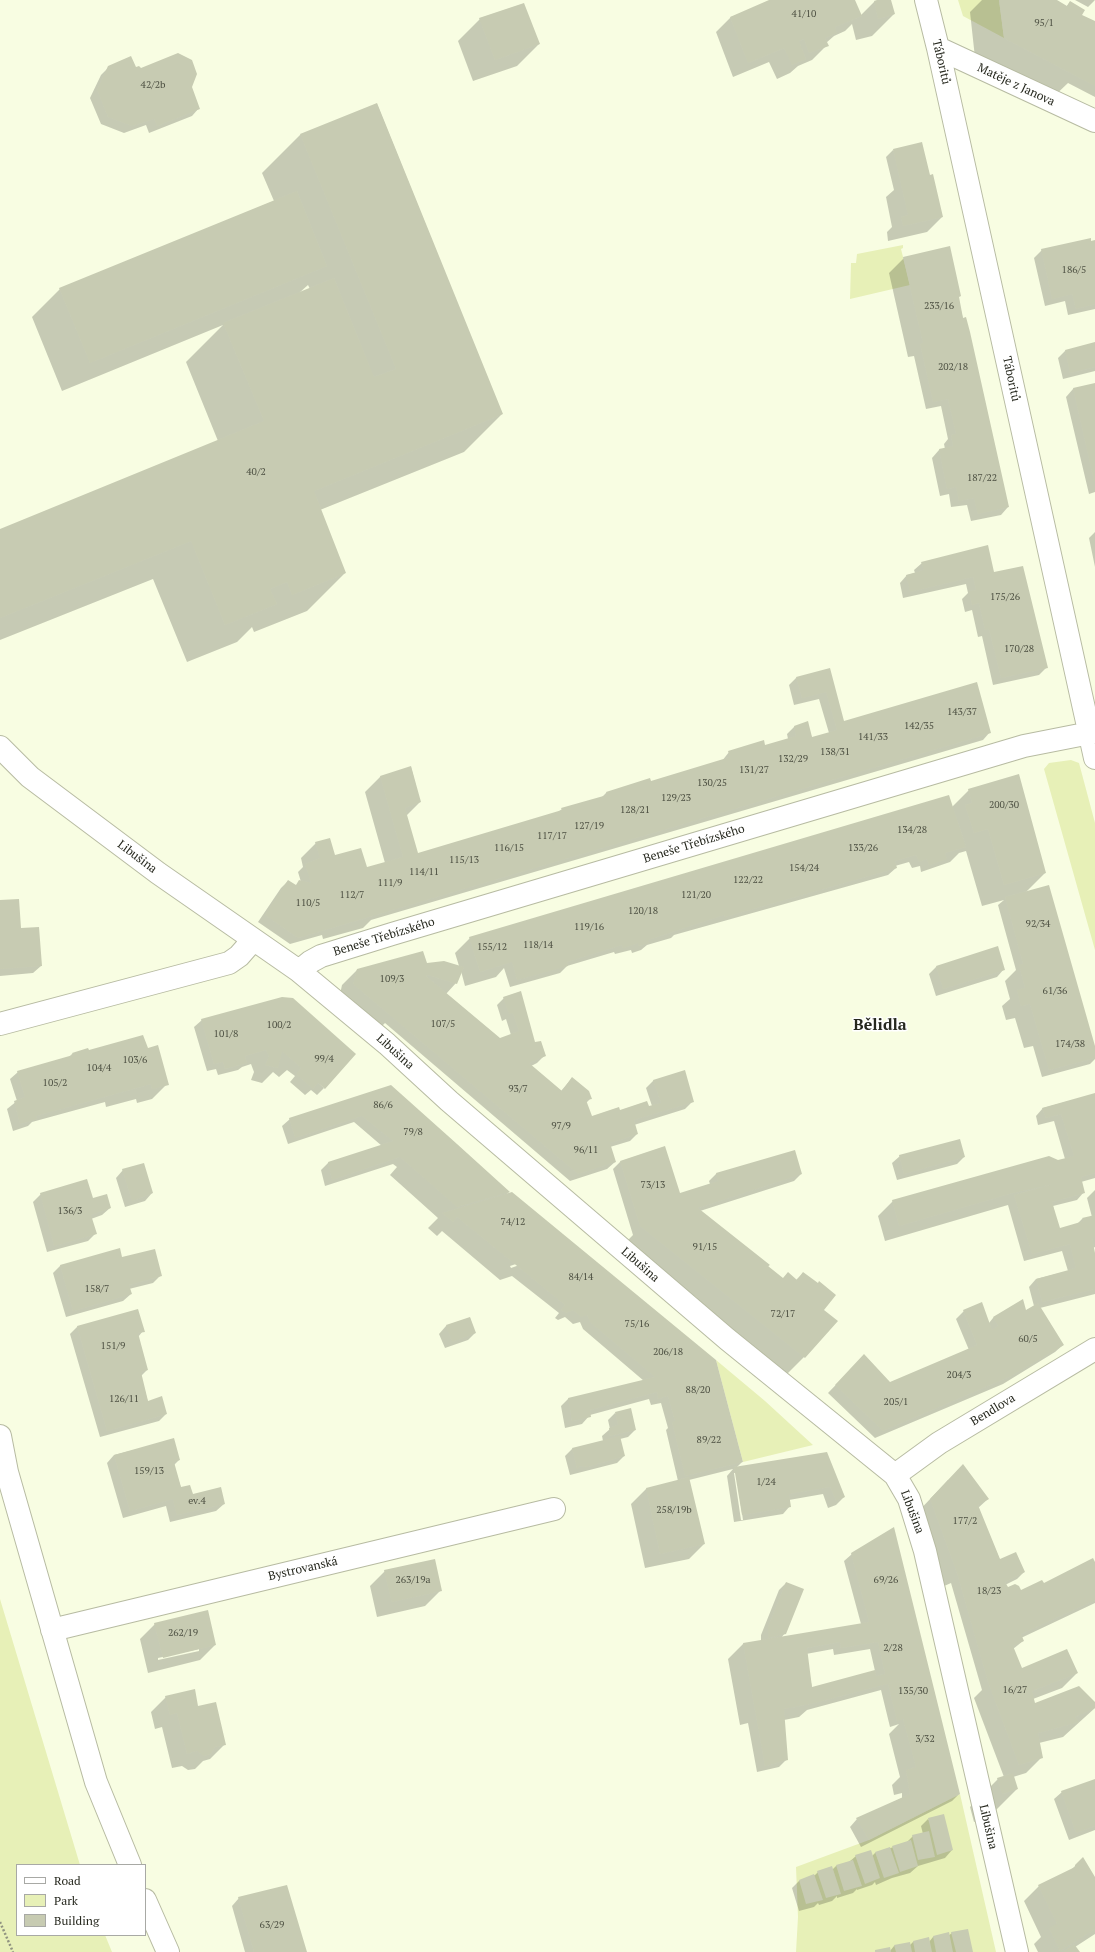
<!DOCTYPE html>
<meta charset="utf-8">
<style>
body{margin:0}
#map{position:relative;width:1095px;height:1952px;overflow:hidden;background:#f8fde2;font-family:"PT Serif",serif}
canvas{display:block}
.legend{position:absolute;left:16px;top:1864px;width:130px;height:72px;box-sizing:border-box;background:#fff;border:1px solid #a8a9a5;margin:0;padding:5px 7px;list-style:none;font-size:12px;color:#26281e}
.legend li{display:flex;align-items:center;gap:8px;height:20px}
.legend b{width:20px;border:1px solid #a8a9a5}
</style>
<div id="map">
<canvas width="1095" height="1952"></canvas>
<ul class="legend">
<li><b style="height:5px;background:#fff"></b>Road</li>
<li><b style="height:11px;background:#e7f0b7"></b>Park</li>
<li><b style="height:11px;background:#c7cbb2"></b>Building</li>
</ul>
</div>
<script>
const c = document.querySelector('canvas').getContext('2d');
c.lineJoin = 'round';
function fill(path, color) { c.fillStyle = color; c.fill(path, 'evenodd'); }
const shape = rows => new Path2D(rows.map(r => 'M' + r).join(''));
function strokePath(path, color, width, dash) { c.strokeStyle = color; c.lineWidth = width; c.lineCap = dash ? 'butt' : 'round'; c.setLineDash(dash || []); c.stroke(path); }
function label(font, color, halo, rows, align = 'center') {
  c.font = font + ' "PT Serif",serif'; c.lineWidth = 3; c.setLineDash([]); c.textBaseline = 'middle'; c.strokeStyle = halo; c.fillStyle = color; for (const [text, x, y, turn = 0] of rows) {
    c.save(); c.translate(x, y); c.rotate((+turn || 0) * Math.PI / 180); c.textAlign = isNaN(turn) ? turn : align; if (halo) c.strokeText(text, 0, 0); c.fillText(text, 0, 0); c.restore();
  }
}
const green = shape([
 [958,0,999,0,1004,38,963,16],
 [903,245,903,248,901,249,910,285,850,299,851,263,856,263,857,254],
 [1071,760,1079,763,1095,823,1095,950,1044,769,1049,763],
 [716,1360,765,1401,813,1445,743,1462],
 [0,1599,80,1865,17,1865,17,1935,105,1935,112,1952,0,1952],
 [960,1794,996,1952,796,1952,798,1917,796,1867,869,1840]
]);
const shadow = shape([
 [773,0,854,0,860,16,874,2,890,0,894,14,872,36,856,40,852,24,845,31,834,36,826,43,827,45,812,60,798,66,790,73,777,79,769,62,733,77,716,32,731,17],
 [982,0,1056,0,1066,7,1070,2,1081,15,1095,22,1095,97,1068,83,1047,103,976,67,970,12],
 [1075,0,1095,0,1088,7],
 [480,19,539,44,517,66,473,81,458,41],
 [109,67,135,69,191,87,199,108,192,116,149,133,146,125,124,133,101,124,90,98,101,75],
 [377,104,502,414,464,452,320,510,345,573,307,611,254,632,252,627,237,642,187,662,153,579,0,640,0,530,218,441,186,362,223,325,62,391,32,317,60,289,274,201,262,173,300,135],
 [308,285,310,289,298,294],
 [893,150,929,174,942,217,927,232,888,241,887,232,892,227,886,197,894,190,886,157],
 [1095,241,1095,309,1068,315,1065,301,1045,306,1034,258,1042,250],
 [904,258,958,298,1008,507,1001,515,971,521,967,505,951,507,949,494,940,496,932,458,939,450,945,449,944,444,948,439,941,406,926,409,914,356,908,357,889,273],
 [1095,344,1095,371,1063,379,1058,358,1065,351],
 [1095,384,1095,492,1089,494,1066,397,1073,389],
 [1095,532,1095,567,1089,538],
 [922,563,993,573,1047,667,1039,675,993,685,982,636,978,637,972,610,965,612,962,599,968,593,966,584,903,598,900,583,907,575,915,573,914,570],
 [829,669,843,722,990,732,983,740,371,920,363,928,323,939,322,935,290,944,258,922,281,888,288,881,295,886,301,882,298,872,303,867,301,858,316,843,334,857,366,869,385,863,365,792,380,777,411,767,420,802,406,816,415,856,558,812,562,809,601,798,606,793,650,782,722,761,729,752,764,747,788,739,787,734,794,727,807,723,812,738,829,733,819,699,794,705,789,685,796,678],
 [969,790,1045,873,1025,893,1067,952,1095,1050,1095,1059,1090,1064,1042,1077,1033,1046,1024,1048,1015,1018,1006,1020,1002,1006,1010,999,1005,981,1016,970,998,905,1004,900,982,906,966,851,959,853,950,862,921,872,920,866,912,868,909,862,895,866,896,868,888,875,674,935,671,938,647,945,641,950,632,953,631,950,615,954,614,952,567,966,560,973,510,987,504,968,496,977,465,986,461,971,456,983,446,994,500,1039,511,1035,506,1019,502,1021,497,1005,504,998,534,1043,545,1055,537,1063,531,1066,561,1091,572,1078,591,1098,586,1103,591,1118,652,1106,646,1088,654,1080,693,1101,685,1109,634,1125,637,1134,630,1141,610,1147,615,1162,607,1169,570,1181,385,1023,377,1031,339,999,342,985,357,970,426,965,459,966,455,953,470,938,952,807],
 [0,901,20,929,41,966,33,973,0,976],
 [936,967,1004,969,997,977,936,996,929,974],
 [241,1009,324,1088,317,1095,311,1090,305,1095,290,1082,295,1076,287,1070,279,1077,273,1072,262,1083,251,1080,254,1072,251,1064,242,1067,238,1070,218,1075,216,1069,207,1071,194,1027,202,1020],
 [147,1049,167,1084,152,1099,137,1103,136,1099,106,1107,105,1102,32,1122,28,1126,13,1131,7,1109,17,1101,10,1079,18,1072,69,1057,72,1054],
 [391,1087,509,1192,506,1195,742,1462,736,1468,826,1453,844,1497,836,1505,828,1508,823,1494,789,1500,790,1506,783,1514,734,1522,727,1476,733,1469,689,1480,704,1544,689,1559,645,1568,631,1504,646,1489,678,1481,666,1430,668,1428,661,1403,651,1405,649,1399,590,1415,582,1424,565,1428,561,1406,568,1399,644,1381,583,1329,580,1322,573,1324,565,1317,558,1320,555,1318,559,1313,512,1276,500,1280,442,1231,437,1236,428,1228,438,1218,390,1175,397,1167,393,1164,325,1186,321,1170,328,1163,382,1146,354,1122,288,1144,282,1126,290,1119],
 [552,1252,553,1253,511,1268,510,1266],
 [734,1473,736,1473,743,1520,741,1520],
 [1095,1094,1095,1178,1081,1182,1084,1192,1077,1200,1053,1206,1059,1230,1077,1224,1082,1219,1092,1217,1087,1198,1095,1190,1095,1247,1093,1248,1095,1258,1095,1294,1040,1308,1063,1345,1055,1352,1003,1384,875,1438,828,1393,857,1363,889,1383,969,1350,956,1319,964,1311,989,1323,993,1318,1023,1301,1025,1311,1034,1306,1029,1287,1036,1279,1068,1271,1062,1251,1024,1261,1008,1205,885,1241,878,1216,893,1201,1065,1159,1054,1121,1038,1125,1036,1116,1043,1108],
 [664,1147,679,1195,710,1184,709,1181,716,1174,794,1151,801,1174,794,1181,700,1211,769,1265,768,1267,783,1279,796,1280,803,1273,823,1310,804,1357,782,1379,690,1305,697,1298,626,1242,633,1235,613,1169,620,1162],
 [900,1156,964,1157,957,1164,897,1180,892,1163],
 [123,1170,152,1193,145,1201,125,1207,116,1178],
 [41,1194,93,1199,110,1208,102,1215,91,1219,95,1234,88,1241,47,1252,33,1202],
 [122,1259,161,1275,153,1283,129,1289,131,1294,123,1301,66,1317,53,1273,61,1265],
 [470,1318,475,1333,468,1340,445,1348,439,1334,446,1326],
 [78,1326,143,1331,138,1337,147,1370,141,1376,148,1402,166,1414,159,1421,100,1437,70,1334],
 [615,1413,635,1430,628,1437,620,1439,624,1456,617,1463,570,1475,565,1456,572,1449,603,1441,602,1436,610,1429,608,1420],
 [173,1440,179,1460,174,1465,181,1488,192,1495,224,1504,216,1511,170,1522,166,1506,123,1518,107,1463,114,1455],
 [948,1480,988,1499,978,1508,1000,1560,1024,1572,1017,1579,1005,1585,1007,1589,1020,1591,1043,1584,1095,1564,1095,1603,1021,1638,1023,1641,1013,1649,1018,1671,1077,1673,1062,1688,1033,1699,1034,1704,1095,1703,1095,1708,1063,1737,1039,1743,1041,1758,1026,1773,1013,1777,1017,1789,989,1817,974,1822,970,1807,998,1779,1004,1777,974,1698,982,1690,951,1583,942,1587,915,1515],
 [852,1554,959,1794,952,1801,861,1847,850,1827,857,1819,902,1798,902,1793,894,1795,892,1785,900,1777,889,1734,899,1724,890,1727,881,1690,807,1710,799,1717,784,1720,787,1759,779,1767,757,1772,748,1723,740,1725,728,1659,743,1644,761,1641,761,1635,779,1590,786,1583,785,1633,781,1638,861,1624,844,1561],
 [833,1649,834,1655,870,1649,875,1671,812,1688,806,1654],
 [385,1571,440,1591,425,1606,377,1617,370,1586],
 [155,1624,215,1645,200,1660,148,1673,140,1639],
 [199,1649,199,1651,158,1660,158,1658],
 [166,1697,198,1707,225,1744,210,1759,203,1761,195,1769,188,1770,182,1766,172,1768,162,1727,155,1729,151,1712],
 [1095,1780,1095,1830,1069,1840,1054,1799,1062,1792],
 [928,1819,952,1850,945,1858,918,1866,910,1873,892,1878,876,1885,875,1882,872,1885,857,1890,857,1889,853,1893,837,1898,837,1896,832,1901,819,1905,818,1903,814,1907,799,1911,792,1888,799,1881,815,1875,818,1872,832,1870,836,1866,849,1862,856,1856,872,1856,875,1853,906,1843,913,1836,923,1834,921,1826],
 [1076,1865,1095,1879,1095,1934,1075,1947,1079,1952,1038,1952,1034,1944,1041,1937,1024,1901,1039,1886,1070,1871],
 [239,1898,306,1952,245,1952,232,1906],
 [952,1933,972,1952,874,1952,890,1951,894,1946,910,1945,913,1942,929,1942,933,1937,948,1936]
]);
const building = shape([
 [769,0,855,0,862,16,835,27,837,33,825,38,829,46,809,53,804,39,799,41,806,59,792,65,784,48,748,63,730,17],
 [877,0,891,0,895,14,878,19,874,1],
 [999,0,1057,0,1067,6,1070,1,1085,10,1082,15,1095,21,1095,86,1004,38],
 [524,3,540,44,495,60,479,18],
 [178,53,192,60,197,74,192,87,200,109,157,126,154,119,132,126,108,117,97,90,108,66,131,56,136,67,139,66,141,68],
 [377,103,503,414,314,491,346,573,292,595,287,582,270,589,277,604,225,625,191,541,0,618,0,529,264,421,223,323,334,278,374,377,396,369,300,134],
 [922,142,930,175,933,174,943,217,903,226,901,217,908,215,893,149],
 [297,191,327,266,90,363,59,288],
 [1091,238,1091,241,1095,240,1095,304,1076,309,1072,294,1052,299,1041,249],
 [950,246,961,296,959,297,963,318,966,317,970,332,1009,507,978,514,974,498,959,501,956,487,947,489,939,449,953,446,951,435,956,434,948,399,933,402,920,344,923,343,903,257],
 [1095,342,1095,367,1070,373,1065,350],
 [1095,383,1095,481,1094,481,1073,388],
 [988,545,994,572,1023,566,1048,668,1001,678,989,629,985,630,979,603,972,605,969,591,976,590,973,577,910,592,906,575,924,570,921,562],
 [830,668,844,721,977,682,991,733,298,938,265,915,288,880,296,885,299,880,311,883,305,864,320,858,315,842,330,838,335,855,361,848,367,867,403,857,380,776,411,766,421,802,405,808,418,853,562,810,561,808,607,795,606,792,650,778,651,781,730,757,728,751,764,740,765,745,796,736,794,726,808,721,812,737,837,730,826,692,802,698,796,677],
 [1019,774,1046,873,1004,885,988,829,974,833,965,805,972,803,968,789],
 [949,795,966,847,945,853,947,859,929,865,927,859,919,862,916,855,895,861,897,868,725,917,724,915,648,940,650,943,639,946,638,943,623,948,622,945,567,962,568,966,517,980,512,962,480,972,469,937],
 [1049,885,1095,1046,1095,1058,1049,1070,1030,1004,1021,1006,1017,990,1025,988,1019,965,1023,964,1005,897],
 [19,899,21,928,39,927,42,966,0,969,0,900],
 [998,946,1005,970,943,989,936,966],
 [423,951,427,963,444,961,464,967,457,984,428,975,426,976,500,1038,519,1031,513,1013,509,1014,503,997,521,991,535,1042,541,1041,546,1056,529,1063,562,1091,572,1077,589,1091,592,1099,586,1100,592,1116,619,1107,620,1110,647,1101,649,1106,661,1103,653,1080,685,1070,694,1102,634,1120,638,1134,610,1143,616,1162,578,1174,353,984,357,969],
 [282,997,293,998,356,1054,325,1089,318,1083,313,1089,296,1074,301,1068,282,1051,278,1068,265,1065,269,1056,266,1050,245,1056,247,1063,225,1069,223,1062,214,1064,201,1019],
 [143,1035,148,1048,158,1045,169,1085,152,1089,151,1084,36,1116,37,1119,20,1124,14,1101,25,1097,17,1071,73,1055,72,1053,88,1048,89,1050],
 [391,1085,457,1144,510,1192,457,1207,400,1157,332,1180,328,1162,393,1141,362,1116,295,1138,289,1118],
 [1095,1093,1095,1173,1081,1177,1085,1193,1052,1202,1060,1228,1084,1221,1082,1218,1095,1215,1095,1237,1092,1238,1095,1253,1095,1289,1042,1302,1036,1279,1076,1268,1070,1244,1032,1254,1014,1195,1054,1184,1013,1193,899,1226,892,1200,1049,1156,1058,1160,1074,1156,1061,1114,1046,1118,1042,1108],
 [960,1139,965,1157,904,1174,899,1155],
 [665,1146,680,1193,718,1181,716,1173,795,1150,802,1174,698,1208,770,1265,768,1266,783,1278,788,1272,797,1280,803,1272,818,1283,819,1281,836,1295,824,1310,838,1321,805,1358,640,1226,620,1161],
 [144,1163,153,1193,132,1201,122,1169],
 [87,1179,93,1198,107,1194,111,1208,91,1215,97,1234,54,1246,40,1193],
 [512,1192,716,1360,743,1462,685,1476,672,1422,675,1421,668,1396,658,1399,657,1392,590,1410,591,1417,572,1421,568,1398,655,1377,590,1322,587,1315,581,1317,573,1310,566,1313,561,1310,565,1305,457,1217,453,1222,442,1213],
 [120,1248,122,1257,155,1249,162,1276,129,1285,132,1294,73,1311,60,1265],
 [1023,1299,1026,1310,1038,1303,1064,1345,1011,1376,883,1431,835,1385,864,1354,890,1382,977,1345,963,1310,982,1302,992,1330,998,1326,993,1317],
 [138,1309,145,1332,138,1333,148,1370,141,1372,148,1401,162,1396,167,1414,107,1431,77,1326],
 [470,1317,476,1333,452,1342,446,1325],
 [631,1408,636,1430,610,1436,609,1428,618,1425,615,1412],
 [620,1436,625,1456,587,1467,580,1466,577,1469,572,1448],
 [174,1438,180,1460,174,1462,181,1487,190,1485,193,1494,221,1487,225,1504,177,1515,173,1499,130,1511,114,1455],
 [827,1452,845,1497,836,1501,830,1487,789,1494,791,1507,742,1515,734,1467],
 [963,1464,989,1499,978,1505,1000,1559,1016,1552,1025,1572,1005,1582,1008,1587,1015,1584,1019,1586,1021,1590,1042,1580,1044,1583,1093,1558,1095,1562,1095,1600,1021,1634,1024,1641,1013,1646,1022,1668,1067,1649,1078,1673,1032,1691,1035,1703,1079,1686,1095,1702,1095,1708,1075,1717,1079,1722,1038,1733,1043,1758,1019,1765,988,1682,957,1573,930,1499],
 [689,1477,705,1544,660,1554,646,1488],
 [894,1527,960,1794,869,1840,856,1818,910,1794,906,1770,916,1767,903,1719,897,1721,888,1684,902,1680,815,1703,784,1709,788,1760,765,1766,743,1643,869,1622,851,1553],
 [840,1642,841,1648,878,1642,885,1674,876,1676,875,1670,812,1687,807,1648],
 [435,1559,442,1591,392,1602,384,1570],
 [786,1582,804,1589,786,1634,768,1638,768,1627],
 [208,1610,216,1645,163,1658,154,1623],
 [195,1689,198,1706,216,1702,226,1745,215,1747,211,1754,204,1756,197,1751,187,1754,177,1713,170,1715,165,1696],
 [1013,1773,1018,1789,1002,1794,997,1778],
 [1095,1779,1095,1826,1076,1833,1061,1791],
 [944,1814,953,1850,937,1855,928,1818],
 [929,1831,935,1857,918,1860,912,1835],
 [911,1840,918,1866,900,1872,892,1846],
 [890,1847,899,1873,884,1878,875,1852],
 [871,1850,880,1878,865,1884,855,1855],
 [1083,1857,1095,1877,1095,1929,1060,1951,1049,1928,1057,1924,1038,1885,1075,1867,1075,1865],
 [853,1860,862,1886,844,1891,836,1865],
 [832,1866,841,1894,826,1898,817,1871],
 [814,1874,823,1900,806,1904,799,1880],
 [287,1885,307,1952,254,1952,238,1897],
 [968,1929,973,1952,956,1952,951,1932],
 [949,1932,953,1952,936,1952,933,1936],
 [929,1937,932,1952,915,1952,913,1941],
 [910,1942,912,1952,896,1952,894,1945],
 [1074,1944,1080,1952,1063,1952],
 [890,1947,891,1952,875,1952,875,1950]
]);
const path = shape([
 [0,1922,13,1952]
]);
const minor = shape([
 [926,0,938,48,1095,758],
 [938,48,1095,121],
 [0,747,30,777,158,873,299,971,387,1044,449,1101,727,1339,895,1475,909,1499,925,1551,1017,1952],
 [299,971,310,962,321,956,392,934,1024,746,1095,732],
 [0,1024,229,963,239,956,253,940],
 [0,1436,7,1472,96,1782,130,1865],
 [895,1475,939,1443,1095,1349],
 [52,1630,554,1509],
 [145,1900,168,1952]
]);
const numberNames = [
 ["41/10",804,14],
 ["95/1",1044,23],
 ["42/2b",153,85],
 ["186/5",1074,270],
 ["233/16",939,306],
 ["202/18",953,367],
 ["40/2",256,472],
 ["187/22",982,478],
 ["175/26",1005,597],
 ["170/28",1019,649],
 ["143/37",962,712],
 ["142/35",919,726],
 ["141/33",873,737],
 ["138/31",835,752],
 ["132/29",793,759],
 ["131/27",754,770],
 ["130/25",712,783],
 ["129/23",676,798],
 ["200/30",1004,805],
 ["128/21",635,810],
 ["127/19",589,826],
 ["134/28",912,830],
 ["117/17",552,836],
 ["116/15",509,848],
 ["133/26",863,848],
 ["115/13",464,860],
 ["154/24",804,868],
 ["114/11",424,872],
 ["122/22",748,880],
 ["111/9",390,883],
 ["112/7",352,895],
 ["121/20",696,895],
 ["110/5",308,903],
 ["120/18",643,911],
 ["92/34",1038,924],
 ["119/16",589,927],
 ["118/14",538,945],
 ["155/12",492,947],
 ["109/3",392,979],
 ["61/36",1055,991],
 ["107/5",443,1024],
 ["100/2",279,1025],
 ["101/8",226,1034],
 ["174/38",1070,1044],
 ["99/4",324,1059],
 ["103/6",135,1060],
 ["104/4",99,1068],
 ["105/2",55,1083],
 ["93/7",518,1089],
 ["86/6",383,1105],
 ["97/9",561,1126],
 ["79/8",413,1132],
 ["96/11",586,1150],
 ["73/13",653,1185],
 ["136/3",70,1211],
 ["74/12",513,1222],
 ["91/15",705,1247],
 ["84/14",581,1277],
 ["158/7",97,1289],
 ["72/17",783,1314],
 ["75/16",637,1324],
 ["60/5",1028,1339],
 ["151/9",113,1346],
 ["206/18",668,1352],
 ["204/3",959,1375],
 ["88/20",698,1390],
 ["126/11",124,1399],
 ["205/1",896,1402],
 ["89/22",709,1440],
 ["159/13",149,1471],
 ["1/24",766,1482],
 ["ev.4",197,1501],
 ["258/19b",674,1510],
 ["177/2",965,1521],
 ["263/19a",413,1580],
 ["69/26",886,1580],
 ["18/23",989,1591],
 ["262/19",183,1633],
 ["2/28",893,1648],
 ["16/27",1015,1690],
 ["135/30",913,1691],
 ["3/32",925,1739],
 ["63/29",272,1925]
];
const streetNames = [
 ["Táboritů",941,62,77],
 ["Matěje z Janova",1016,85,25],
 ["Táboritů",1011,379,78],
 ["Beneše Třebízského",694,844,-17],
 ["Libušina",137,857,37],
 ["Beneše Třebízského",384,937,-17],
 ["Libušina",395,1052,42],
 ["Libušina",640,1265,41],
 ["Bendlova",993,1410,-31],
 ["Libušina",912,1512,69],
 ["Bystrovanská",303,1569,-13],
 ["Libušina",988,1827,77]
];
const districtNames = [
 ["Bělidla",880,1025]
];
fill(green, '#e7f0b7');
fill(shadow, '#0003');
fill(building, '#c7cbb2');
strokePath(minor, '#b7bba2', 24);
strokePath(path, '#909381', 2.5, [2, 2]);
strokePath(minor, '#fff', 22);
label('10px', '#4e5143', null, numberNames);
label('12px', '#26281e', '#fff', streetNames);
label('bold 16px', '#26281e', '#fff', districtNames);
</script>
